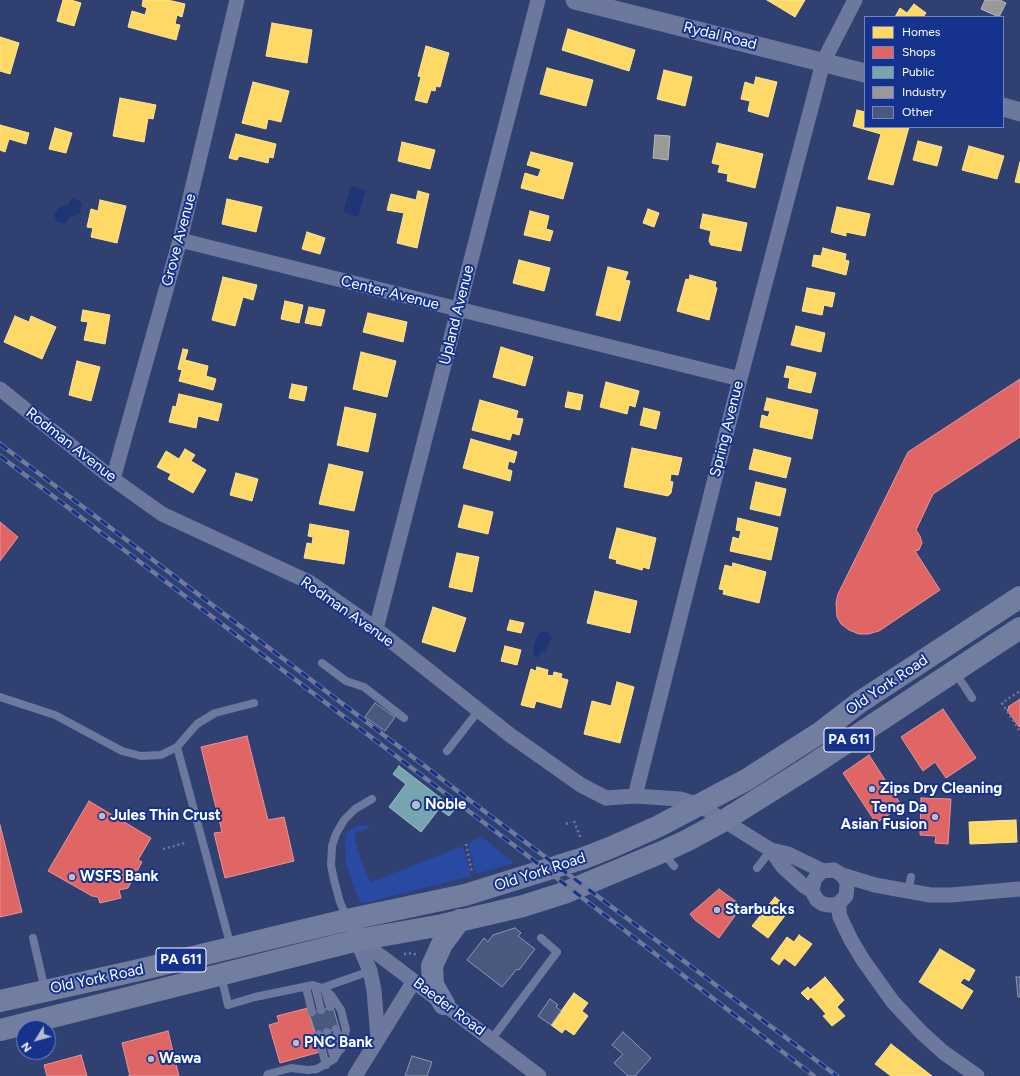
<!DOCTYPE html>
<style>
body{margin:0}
#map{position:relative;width:1020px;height:1076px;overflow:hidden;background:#304071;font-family:Figtree,sans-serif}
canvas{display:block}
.legend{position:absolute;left:864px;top:16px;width:140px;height:112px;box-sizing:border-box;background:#15338c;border:1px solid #7385ba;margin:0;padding:5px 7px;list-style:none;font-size:12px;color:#fff}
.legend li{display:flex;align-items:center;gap:8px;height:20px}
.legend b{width:20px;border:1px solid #7385ba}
.north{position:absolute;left:16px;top:1020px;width:40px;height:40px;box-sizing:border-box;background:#15338c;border:1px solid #7385ba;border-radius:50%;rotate:233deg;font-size:11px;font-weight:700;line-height:16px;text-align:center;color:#fff}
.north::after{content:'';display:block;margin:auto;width:14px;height:18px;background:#b7bccd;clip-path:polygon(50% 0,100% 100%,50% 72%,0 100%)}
</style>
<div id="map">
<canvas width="1020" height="1076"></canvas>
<ul class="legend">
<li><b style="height:11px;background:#ffd966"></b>Homes</li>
<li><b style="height:11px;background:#e06666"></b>Shops</li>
<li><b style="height:11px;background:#76a5af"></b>Public</li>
<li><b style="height:11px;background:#999"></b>Industry</li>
<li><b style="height:11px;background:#4a587f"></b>Other</li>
</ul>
<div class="north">N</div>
</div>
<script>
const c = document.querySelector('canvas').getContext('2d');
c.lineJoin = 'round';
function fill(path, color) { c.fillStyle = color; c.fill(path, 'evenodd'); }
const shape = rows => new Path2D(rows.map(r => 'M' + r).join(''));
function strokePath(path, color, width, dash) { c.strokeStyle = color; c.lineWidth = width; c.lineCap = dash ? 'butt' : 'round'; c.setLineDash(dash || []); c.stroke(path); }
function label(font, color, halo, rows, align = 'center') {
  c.font = font + ' Figtree,sans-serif'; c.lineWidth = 4; c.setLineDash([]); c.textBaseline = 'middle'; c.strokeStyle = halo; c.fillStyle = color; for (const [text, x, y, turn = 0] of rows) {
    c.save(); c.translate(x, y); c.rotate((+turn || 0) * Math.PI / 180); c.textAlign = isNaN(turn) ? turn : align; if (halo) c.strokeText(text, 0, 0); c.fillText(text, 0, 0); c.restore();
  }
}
const green = shape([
 [359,825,372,826,355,834,355,842,365,871,371,882,463,846,471,876,365,903,360,902,346,864,345,839,347,832],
 [481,836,514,863,476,874,468,844]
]);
const water = shape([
 [351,186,366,190,358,217,343,212],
 [72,197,82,203,80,213,69,218,65,224,57,222,54,215,59,208,68,205],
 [545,631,550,634,552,638,548,644,547,651,540,653,537,658,533,655,534,644,538,634]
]);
const homes = shape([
 [63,0,71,0,81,3,74,26,57,21,63,0],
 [143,0,168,0,185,4,182,17,177,15,175,24,180,25,176,40,128,27,132,11,145,15,147,8,142,6,143,0],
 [767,0,805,0,795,17,767,0],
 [914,4,926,13,923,17,895,17,900,8,907,13,914,4],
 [272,23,312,30,307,63,266,56,272,23],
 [568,29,635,50,629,71,562,50,568,29],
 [0,37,19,43,10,74,0,71,0,37],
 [426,46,449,53,440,87,436,86,435,91,431,90,427,103,415,100,421,77,418,76,426,46],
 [547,68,593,80,586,106,540,94,547,68],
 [664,70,692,77,685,106,657,99,664,70],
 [756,77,777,82,768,117,748,111,750,101,741,99,745,82,754,85,756,77],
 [253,82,289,91,281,122,268,119,266,129,242,123,253,82],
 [120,98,156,105,153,119,148,118,144,142,113,136,120,98],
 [857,110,865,112,865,127,909,127,893,185,868,179,881,134,853,126,857,110],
 [0,125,29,133,26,144,9,139,5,152,0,150,0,125],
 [55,128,72,133,66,153,49,149,55,128],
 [236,134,276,144,273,158,269,157,268,163,239,156,237,160,229,158,236,134],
 [918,141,942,147,937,166,913,160,918,141],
 [402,142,435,150,430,169,398,161,402,142],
 [717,143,763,154,755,188,727,181,728,174,718,172,720,165,712,163,717,143],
 [969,146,1004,156,997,179,962,170,969,146],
 [531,152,573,163,563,199,521,188,525,173,538,177,541,169,527,165,531,152],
 [1020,162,1020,183,1015,182,1020,162],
 [418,191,429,194,417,248,397,243,404,213,387,210,391,194,416,200,418,191],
 [227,199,262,207,256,232,222,224,227,199],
 [100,200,126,206,117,243,91,237,93,228,87,227,91,209,98,211,100,200],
 [837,207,870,214,865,236,846,232,846,236,831,232,837,207],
 [648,209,659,213,654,227,643,223,648,209],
 [530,211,549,216,546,229,553,231,550,241,524,235,530,211],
 [703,214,747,223,741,251,711,245,709,241,711,231,700,228,703,214],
 [307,232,325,238,320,254,302,249,307,232],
 [823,248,846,254,845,260,849,261,846,275,812,266,814,255,821,256,823,248],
 [519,260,550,268,544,291,513,283,519,260],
 [608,267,628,272,625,280,630,281,620,321,596,315,608,267],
 [690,275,716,282,715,287,717,288,709,320,677,311,686,279,689,280,690,275],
 [223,277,257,285,253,300,243,297,235,326,212,320,223,277],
 [807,288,835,293,832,307,824,305,822,315,802,311,807,288],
 [285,301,303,305,299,323,281,319,285,301],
 [309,307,325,310,321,326,305,323,309,307],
 [83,310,110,315,105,344,84,340,88,322,81,321,83,310],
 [368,313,407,322,403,342,363,332,368,313],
 [15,316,29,322,31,316,56,327,42,359,4,342,15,316],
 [796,326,825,333,821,352,791,345,796,326],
 [501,347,533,357,525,386,493,377,501,347],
 [183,349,188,350,185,360,208,366,206,376,216,379,213,390,179,381,182,370,178,369,183,349],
 [361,352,396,361,387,397,353,389,361,352],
 [77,361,100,367,91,401,69,395,77,361],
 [787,366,816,373,811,393,788,388,790,378,784,377,787,366],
 [606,382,639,391,635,407,629,405,627,414,600,407,606,382],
 [292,384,307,387,304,401,289,398,292,384],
 [568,392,583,395,580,410,565,407,568,392],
 [179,394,222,404,218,421,198,416,196,428,169,422,173,406,176,407,179,394],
 [767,398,818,410,812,439,760,427,762,415,768,417,770,411,764,410,767,398],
 [480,400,518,411,516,418,523,419,519,435,512,433,510,440,472,430,480,400],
 [345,407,376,414,368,452,337,445,345,407],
 [644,408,660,412,656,429,640,425,644,408],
 [471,439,517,452,514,463,509,461,507,469,512,471,510,481,463,468,471,439],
 [632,448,682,458,678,475,671,474,670,481,673,482,671,493,668,496,624,487,632,448],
 [185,449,195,455,191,461,206,470,193,493,168,479,171,474,157,467,166,451,179,459,185,449],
 [754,449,791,458,786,478,749,469,754,449],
 [329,464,363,472,354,511,319,504,329,464],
 [236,473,258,479,252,501,230,495,236,473],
 [756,482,786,489,780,516,750,509,756,482],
 [464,505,493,512,488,534,458,527,464,505],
 [738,518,778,528,771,560,730,551,733,537,739,539,741,531,736,530,738,518],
 [310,524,349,531,344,564,304,558,307,543,312,544,313,537,308,536,310,524],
 [617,528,656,538,649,569,643,567,642,570,616,563,617,560,609,558,617,528],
 [457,553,479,557,472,592,449,587,457,553],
 [733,563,766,572,759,603,723,594,724,590,719,589,725,565,732,567,733,563],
 [595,591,637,601,630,633,587,623,595,591],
 [433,607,466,618,455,652,422,642,433,607],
 [510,620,524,623,521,633,507,630,510,620],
 [505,646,521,650,517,665,501,661,505,646],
 [537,667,548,670,547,675,553,676,554,672,562,674,561,678,568,680,561,708,536,701,534,708,521,705,531,669,536,671,537,667],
 [617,682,634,687,620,743,584,734,592,701,611,706,617,682],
 [1016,820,1017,842,970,844,969,822,1016,820],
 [775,897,790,909,768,938,752,926,775,897],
 [799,935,812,944,795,966,784,958,779,965,771,959,787,937,794,942,799,935],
 [940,949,975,970,969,981,964,978,960,983,973,991,962,1009,919,982,940,949],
 [825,977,844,1000,837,1007,845,1016,832,1026,823,1016,826,1014,811,997,808,1000,801,993,808,987,810,990,825,977],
 [574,993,588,1003,582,1011,588,1016,574,1035,565,1029,562,1033,551,1025,574,993],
 [891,1044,932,1076,891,1076,875,1064,891,1044]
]);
const shops = shape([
 [1020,379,1020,437,933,494,916,530,920,536,922,543,919,550,915,551,940,590,879,631,868,634,859,634,849,630,841,624,837,617,836,603,838,594,908,452,1020,379],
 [0,522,18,537,0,561,0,522],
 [1020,699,1020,726,1019,727,1007,710,1009,708,1008,707,1020,699],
 [943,709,976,758,946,778,935,762,923,771,901,737,943,709],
 [247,736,268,820,284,817,294,861,225,878,214,833,222,832,201,747,247,736],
 [869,755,902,806,876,823,843,773,869,755],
 [921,798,951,799,948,844,935,843,936,836,920,835,921,798],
 [89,801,151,838,138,860,142,862,128,888,119,890,121,898,100,903,98,897,92,896,48,871,89,801],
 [0,825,22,912,0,917,0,825],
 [719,889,742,906,719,938,695,920,690,914,719,889],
 [308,1008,320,1052,280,1063,269,1025,279,1022,277,1016,308,1008],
 [168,1031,179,1076,128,1076,130,1076,122,1043,168,1031],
 [81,1055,87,1076,47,1076,44,1065,81,1055]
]);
const public = shape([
 [399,766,455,809,449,816,439,809,421,832,389,807,406,784,393,774,399,766]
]);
const industry = shape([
 [985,0,1000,0,1006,3,999,17,981,9,985,0],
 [655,135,670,136,668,160,653,158,655,135]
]);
const building = shape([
 [375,703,395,717,385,731,365,717,375,703],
 [515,928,521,933,518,936,535,949,519,970,517,969,502,987,467,960,484,938,488,942,493,935,515,928],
 [1016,977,1020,977,1020,997,1018,997,1016,977],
 [550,999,558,1005,556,1007,561,1011,551,1025,538,1016,550,999],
 [333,1007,339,1028,316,1035,309,1013,333,1007],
 [623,1032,651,1058,635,1076,628,1076,614,1063,623,1054,612,1045,623,1032],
 [412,1056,432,1062,427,1076,405,1076,412,1056]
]);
const path = shape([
 [1019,730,1002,703,1020,691],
 [574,821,581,839],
 [566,824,571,822],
 [466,844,472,873],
 [163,849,185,843],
 [404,954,411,953,417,955]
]);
const service = shape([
 [322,663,346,681,364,687,404,718],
 [955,672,972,698],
 [0,697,55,715,122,751,141,756,161,755,177,747,197,724,215,713,254,703],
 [177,747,231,947],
 [447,751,479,710],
 [663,853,674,866],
 [757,868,771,850],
 [908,891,911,877],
 [347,918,340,902,334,880,331,865,332,846,336,834,344,820,355,809,372,799],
 [33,938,45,990],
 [221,975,228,1005,255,997,313,985,322,988,331,995,341,1010,346,1030,342,1046,334,1059,317,1069,308,1070,291,1068,268,1074,267,1076],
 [315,986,321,1010],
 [306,987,312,1012],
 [322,988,370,971],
 [325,991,330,1007],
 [336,1029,341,1049],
 [327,1032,334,1059],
 [318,1034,326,1065],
 [491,1040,557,952,541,938]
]);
const minor = shape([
 [180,240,740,379],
 [0,389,113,479,162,514,309,582,376,629,510,735,581,785,606,798,635,796,680,799,699,805,771,850,788,854,823,871,834,870,842,875,875,885,930,895,951,895,1020,889],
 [113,479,180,240,237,0],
 [376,629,538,0],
 [635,796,740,379,819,78,823,62,855,0],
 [771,850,784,868,804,886,812,891],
 [823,871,818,875,814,880,812,891,817,900,823,904,828,905,834,905,839,903,846,896,847,885,846,880,842,875],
 [839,903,839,911,840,917,851,940,863,960,893,1002,921,1032,943,1052,977,1076],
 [357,940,370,971,374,990,378,1039],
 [358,940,382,957,539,1076],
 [355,1076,414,981]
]);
const tertiary = shape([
 [575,0,865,73],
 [1003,107,1020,112]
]);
const trunk = shape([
 [0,1001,139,970,342,921,465,895,584,858,612,847,659,826,746,780,821,732,860,702,1020,597],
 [444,1004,433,985,432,966,442,944,460,920],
 [0,1030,358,940,442,925,523,906,564,893,662,852,686,841,723,821,806,769,1020,628]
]);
const rail = shape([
 [0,444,480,808,837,1076],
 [0,456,524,853,814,1076]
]);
const markers = [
 [872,789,4,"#b7bccd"],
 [416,805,5,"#b7bccd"],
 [102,816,4,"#b7bccd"],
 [935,817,4,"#b7bccd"],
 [72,877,4,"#b7bccd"],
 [717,910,4,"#b7bccd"],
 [296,1043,4,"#b7bccd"],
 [151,1059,4,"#b7bccd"]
];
const shields = [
 [849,740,50],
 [181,960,50]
];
const shieldNames = [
 ["PA 611",849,740],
 ["PA 611",181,960]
];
const streetNames = [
 ["Rydal Road",720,36,14],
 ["Grove Avenue",179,240,-75],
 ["Center Avenue",390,293,14],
 ["Upland Avenue",457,315,-76],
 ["Spring Avenue",727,429,-76],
 ["Rodman Avenue",71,445,38],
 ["Rodman Avenue",347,612,35],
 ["Old York Road",887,685,-34],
 ["Old York Road",540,872,-18],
 ["Old York Road",97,979,-12],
 ["Baeder Road",449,1007,37]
];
const poiNames = [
 ["Zips Dry Cleaning",880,789],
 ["Noble",425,805],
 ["Teng Da",927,808,"right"],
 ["Asian Fusion",927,825,"right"],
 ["Jules Thin Crust",110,816],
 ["WSFS Bank",80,877],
 ["Starbucks",725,910],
 ["PNC Bank",304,1043],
 ["Wawa",159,1059]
];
fill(green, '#294aa2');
fill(water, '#203576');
fill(homes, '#ffd966');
strokePath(homes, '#ffe494', 1);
fill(shops, '#e06666');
strokePath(shops, '#e99494', 1);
fill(public, '#76a5af');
strokePath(public, '#9fc0c7', 1);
fill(industry, '#999');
strokePath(industry, '#b8b8b8', 1);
fill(building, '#4a587f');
strokePath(building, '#8c96b3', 1);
strokePath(path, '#6c799d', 2.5, [2, 3]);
strokePath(service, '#6c799d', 8);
strokePath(minor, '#6c799d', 15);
strokePath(tertiary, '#6c799d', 19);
strokePath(trunk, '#727ea0', 22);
strokePath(rail, '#6e7a9c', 4.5);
strokePath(rail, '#15338c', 3, [9]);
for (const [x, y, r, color] of markers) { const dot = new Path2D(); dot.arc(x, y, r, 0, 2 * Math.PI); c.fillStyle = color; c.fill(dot); strokePath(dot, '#15338c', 1.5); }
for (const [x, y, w] of shields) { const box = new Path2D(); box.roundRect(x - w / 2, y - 12, w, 24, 3); c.fillStyle = '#15338c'; c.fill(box); strokePath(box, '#fff', 1); }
label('bold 14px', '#fff', null, shieldNames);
label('15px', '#fff', '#15338c', streetNames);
label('bold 15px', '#fff', '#15338c', poiNames, 'left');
</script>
